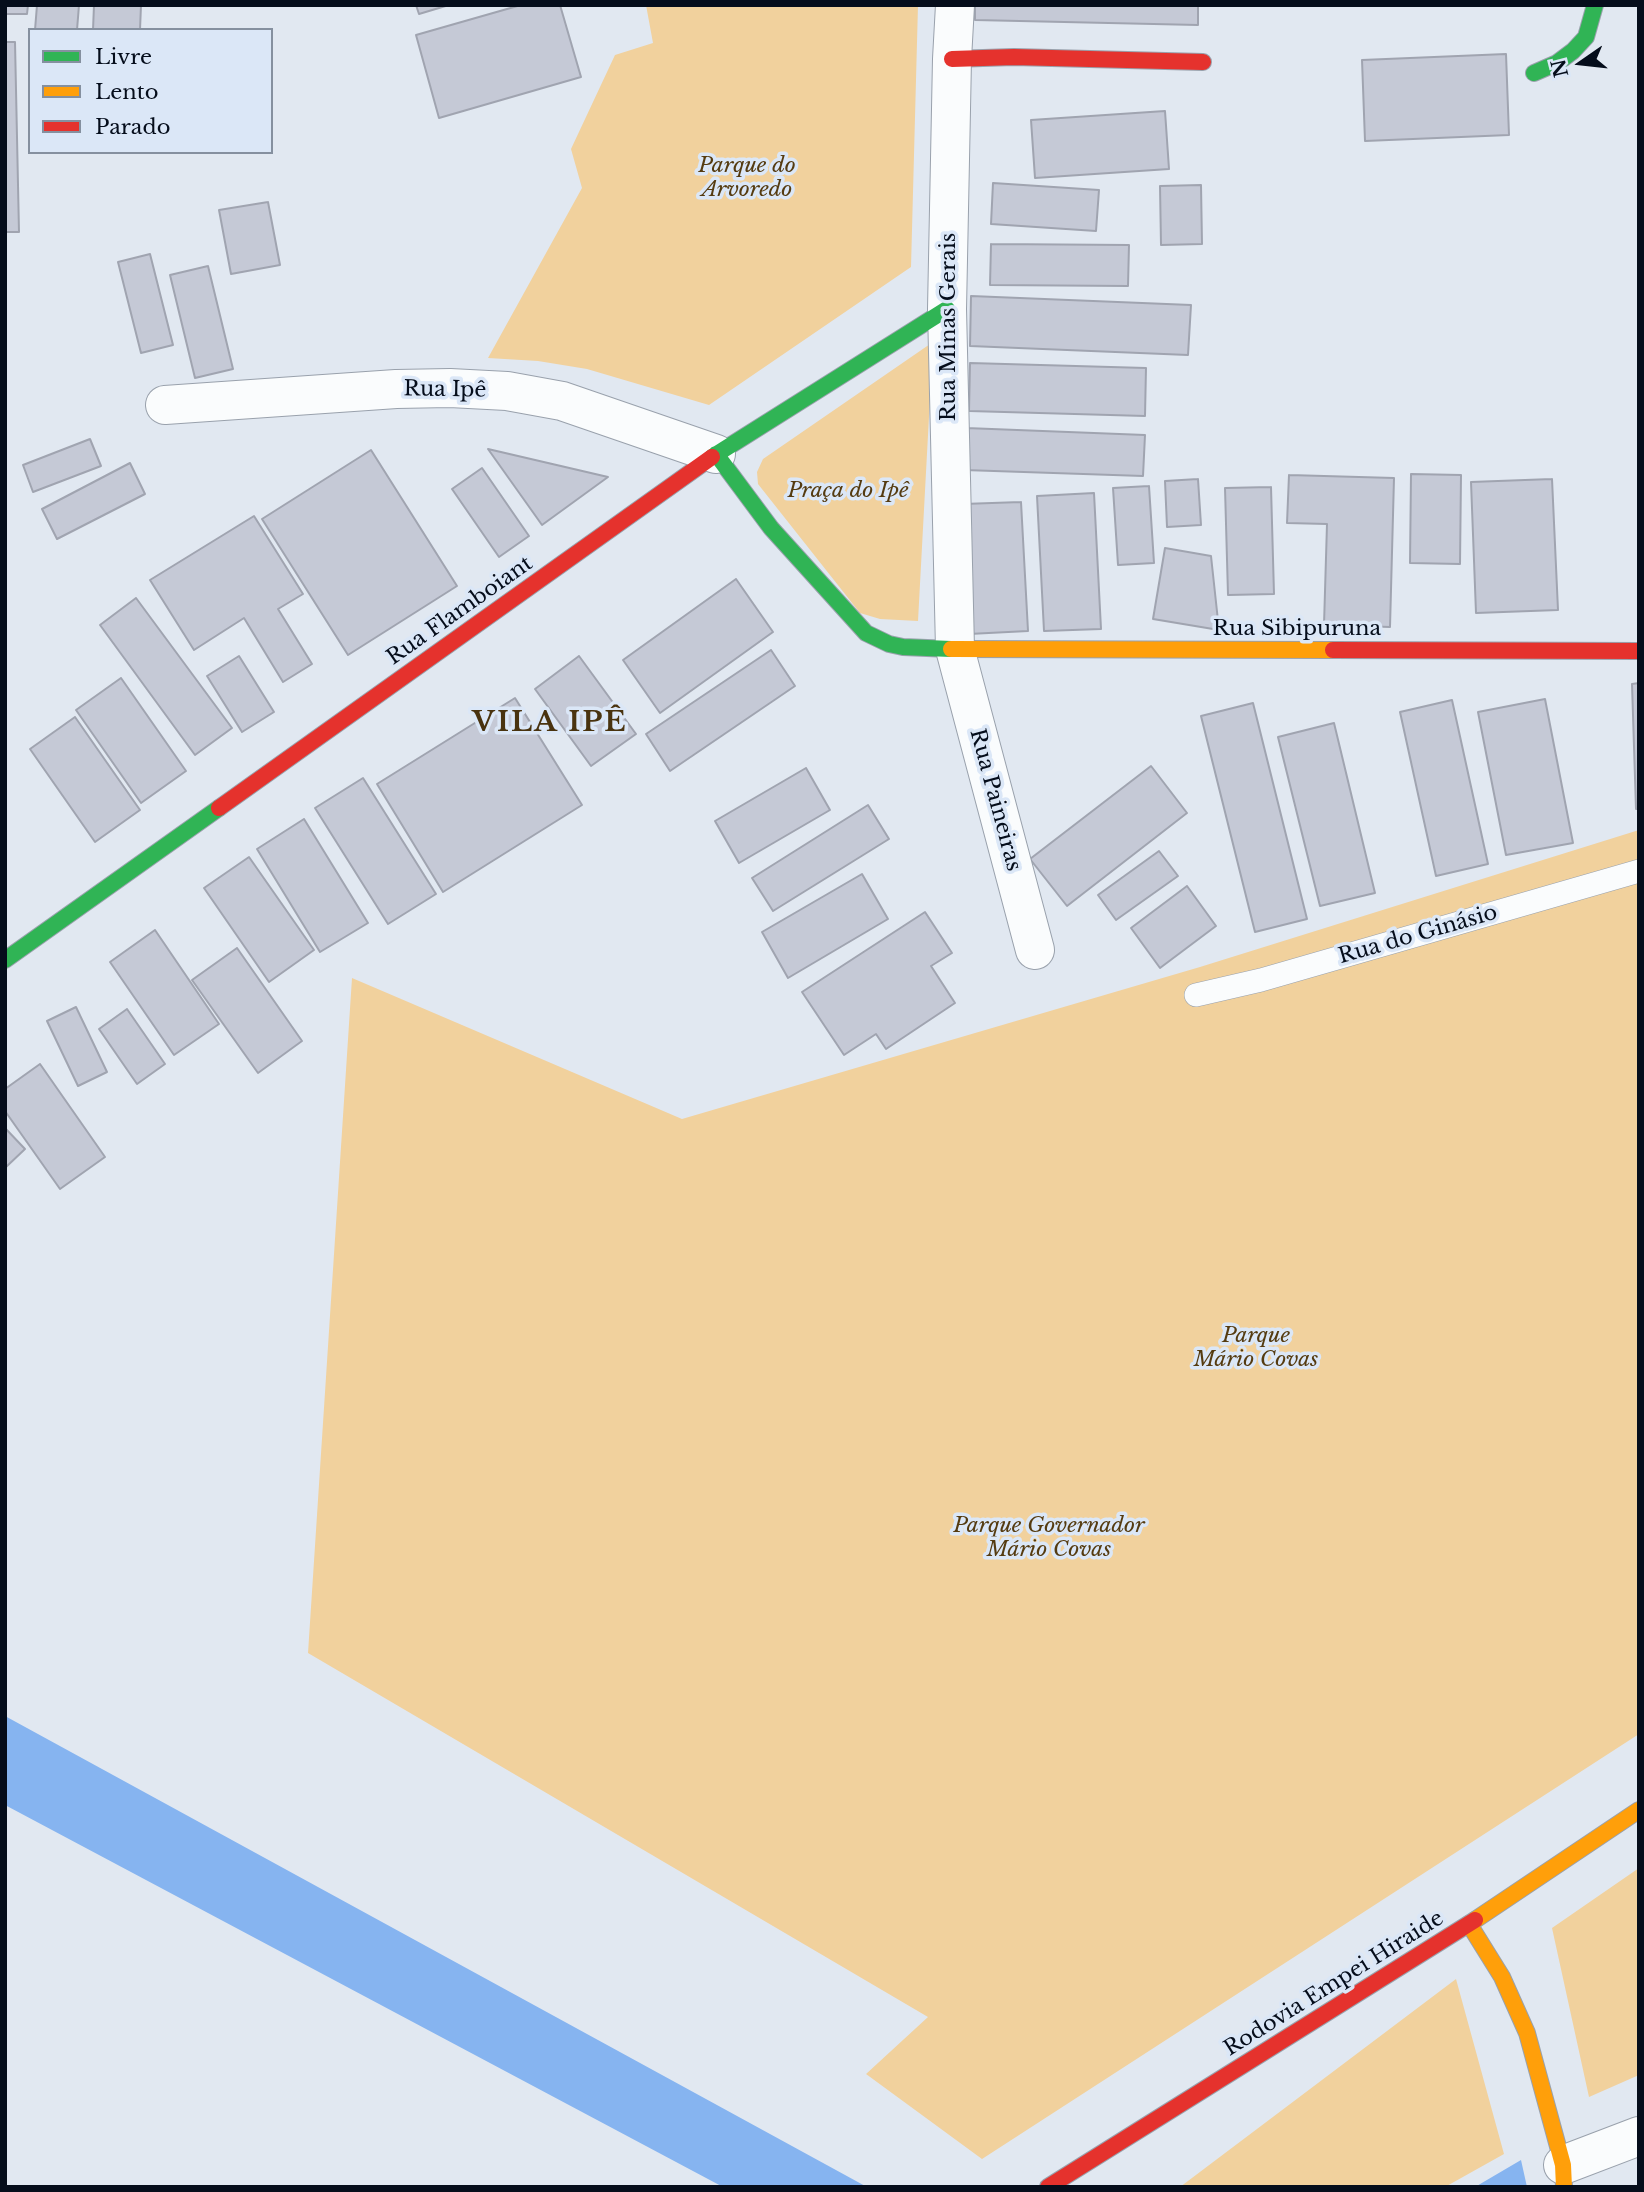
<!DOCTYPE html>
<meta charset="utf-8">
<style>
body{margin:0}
#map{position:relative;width:1644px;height:2192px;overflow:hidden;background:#e1e8f1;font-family:"Libre Baskerville",serif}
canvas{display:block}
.frame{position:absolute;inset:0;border:7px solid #050d1b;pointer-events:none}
.legend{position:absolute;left:28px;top:28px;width:245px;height:126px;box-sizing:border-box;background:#dbe7f7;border:2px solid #85909f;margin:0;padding:9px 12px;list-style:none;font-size:21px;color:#050d1b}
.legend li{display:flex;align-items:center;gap:14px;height:35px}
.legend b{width:35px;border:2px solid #85909f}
.north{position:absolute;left:1546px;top:28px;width:70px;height:70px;-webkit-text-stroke:5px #dbe7f7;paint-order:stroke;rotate:256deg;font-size:19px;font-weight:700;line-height:28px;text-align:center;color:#050d1b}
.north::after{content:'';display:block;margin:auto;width:24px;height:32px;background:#050d1b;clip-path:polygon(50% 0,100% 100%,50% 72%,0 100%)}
</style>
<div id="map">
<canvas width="1644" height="2192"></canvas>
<div class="frame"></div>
<ul class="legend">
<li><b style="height:9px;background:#30b455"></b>Livre</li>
<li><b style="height:9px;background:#ff9f0a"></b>Lento</li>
<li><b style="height:9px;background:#e5322d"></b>Parado</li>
</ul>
<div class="north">N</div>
</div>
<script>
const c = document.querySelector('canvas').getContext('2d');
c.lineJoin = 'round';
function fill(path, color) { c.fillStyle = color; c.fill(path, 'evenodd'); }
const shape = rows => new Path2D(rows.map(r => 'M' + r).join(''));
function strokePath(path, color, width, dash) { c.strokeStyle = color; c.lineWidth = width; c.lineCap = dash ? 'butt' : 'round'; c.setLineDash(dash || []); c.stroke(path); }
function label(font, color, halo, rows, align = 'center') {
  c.font = font + ' "Libre Baskerville",serif'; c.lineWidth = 7; c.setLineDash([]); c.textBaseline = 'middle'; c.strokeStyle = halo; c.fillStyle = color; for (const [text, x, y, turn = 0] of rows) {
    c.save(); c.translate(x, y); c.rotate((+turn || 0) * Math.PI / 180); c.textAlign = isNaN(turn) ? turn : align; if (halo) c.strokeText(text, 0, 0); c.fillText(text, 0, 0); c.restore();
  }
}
const green = shape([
 [646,5,918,5,911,267,709,405,587,369,538,361,488,358,582,188,571,149,615,55,653,43],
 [933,342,918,621,880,619,860,613,758,484,757,472,763,459],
 [1639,830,1639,1734,982,2159,866,2074,928,2017,308,1653,352,978,682,1119,1200,967],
 [1639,1868,1639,2075,1589,2097,1552,1928],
 [1456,1979,1504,2154,1445,2187,1180,2187]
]);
const water = shape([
 [5,1716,867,2187,723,2187,5,1805],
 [1521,2160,1527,2187,1475,2187]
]);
const building = shape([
 [5,5,28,5,27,14,5,14,5,5],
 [37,5,79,5,77,30,35,30,37,5],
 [94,5,141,5,140,30,93,30,94,5],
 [416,5,449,5,419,14,416,5],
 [521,5,560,5,581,77,439,118,416,35,521,5],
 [975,5,1198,5,1198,25,975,20,975,5],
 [5,42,15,42,19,232,5,232,5,42],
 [1506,54,1509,135,1365,141,1362,60,1506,54],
 [1165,111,1169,169,1035,178,1031,120,1165,111],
 [993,183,1099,190,1096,231,991,224,993,183],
 [1201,185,1202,244,1161,245,1160,186,1201,185],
 [268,202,280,265,231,274,219,210,268,202],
 [991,244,1129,245,1128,286,990,285,991,244],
 [150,254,173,345,141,353,118,262,150,254],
 [208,266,233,369,195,378,170,275,208,266],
 [971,296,1191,305,1188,355,970,346,971,296],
 [970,363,1146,368,1145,416,969,411,970,363],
 [966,428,1145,435,1143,476,964,470,966,428],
 [90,439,101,466,33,492,23,465,90,439],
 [488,449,608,477,542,525,488,449],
 [371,450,457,586,348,655,262,519,371,450],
 [130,463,145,494,57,539,42,509,130,463],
 [482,468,529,536,499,557,452,489,482,468],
 [1411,474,1461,475,1460,564,1410,563,1411,474],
 [1289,475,1394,478,1390,627,1324,625,1327,524,1287,523,1289,475],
 [1198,479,1201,525,1167,527,1165,481,1198,479],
 [1552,479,1558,610,1476,613,1471,482,1552,479],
 [1149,486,1154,563,1118,565,1113,488,1149,486],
 [1271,487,1274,594,1228,595,1225,488,1271,487],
 [1094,493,1101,629,1044,631,1037,496,1094,493],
 [1021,502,1028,631,969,634,963,504,1021,502],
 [254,516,303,594,278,609,312,664,283,682,244,618,194,650,150,580,254,516],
 [1165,548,1211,556,1219,630,1153,619,1165,548],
 [736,579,773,632,660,713,623,660,736,579],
 [136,598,232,728,195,755,100,625,136,598],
 [771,650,795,686,670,771,646,734,771,650],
 [239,656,274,712,242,732,207,676,239,656],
 [579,656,636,734,591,766,535,689,579,656],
 [121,678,186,771,141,803,76,710,121,678],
 [1639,683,1639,809,1636,809,1632,684,1639,683],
 [515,698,582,805,443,892,377,784,515,698],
 [1545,699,1573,843,1506,855,1478,712,1545,699],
 [1452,700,1488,864,1436,876,1400,712,1452,700],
 [1253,703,1307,919,1255,932,1201,716,1253,703],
 [75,717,140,810,95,842,30,749,75,717],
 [1334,723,1375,893,1320,906,1278,737,1334,723],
 [1151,766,1187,813,1067,906,1030,859,1151,766],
 [806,768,830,810,739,863,715,821,806,768],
 [363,778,436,894,388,924,315,808,363,778],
 [868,805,889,839,773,911,752,878,868,805],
 [304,819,368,923,320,952,257,849,304,819],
 [1159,851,1178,876,1116,920,1098,895,1159,851],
 [249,857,314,950,269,982,204,888,249,857],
 [862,874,888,919,788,978,762,932,862,874],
 [1187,886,1216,926,1160,968,1131,928,1187,886],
 [925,912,952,953,931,966,955,1003,886,1049,876,1034,844,1055,802,992,925,912],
 [155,930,219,1024,174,1055,110,962,155,930],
 [237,948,302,1041,258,1073,192,980,237,948],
 [76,1007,107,1072,78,1086,47,1021,76,1007],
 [127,1009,165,1064,137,1084,99,1029,127,1009],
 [40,1064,105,1157,60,1189,5,1111,5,1089,40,1064],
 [5,1128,25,1149,5,1168,5,1128]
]);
const lane = shape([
 [1196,995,1261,980,1639,871]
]);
const street = shape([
 [955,5,952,59,947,309,955,649,1035,950],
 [165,405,396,389,450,388,507,391,562,401,716,454],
 [1563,2165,1639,2136]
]);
const fast = shape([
 [1534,73,1557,63,1573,51,1586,37,1595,5],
 [716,454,771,528,866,633,889,644,903,647,951,649],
 [712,457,947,309],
 [5,960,219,808]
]);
const slow = shape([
 [951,649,1333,650],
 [1475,1920,1639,1810],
 [1469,1924,1502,1977,1527,2033,1563,2165,1564,2187]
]);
const jam = shape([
 [952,59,1014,57,1203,62],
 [1333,650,1639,651],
 [219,808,712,457],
 [1048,2187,1475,1920]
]);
const parkNames = [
 ["Parque do",747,166],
 ["Arvoredo",747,190],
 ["Praça do Ipê",848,491],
 ["Parque",1256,1336],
 ["Mário Covas",1256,1360],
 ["Parque Governador",1049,1526],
 ["Mário Covas",1049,1550]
];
const streetNames = [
 ["Rua Minas Gerais",949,327,-90],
 ["Rua Ipê",445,390,1],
 ["Rua Flamboiant",460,611,-35],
 ["Rua Sibipuruna",1297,629],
 ["Rua Paineiras",995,800,75],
 ["Rua do Ginásio",1418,935,-16],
 ["Rodovia Empei Hiraide",1334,1984,-32]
];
const districtNames = [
 ["VILA IPÊ",550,723]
];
fill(green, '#f1d19d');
fill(water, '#86b4f0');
fill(building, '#c5c9d6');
strokePath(building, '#a0a4b0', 2);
strokePath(lane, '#99a1ac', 24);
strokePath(street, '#99a1ac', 40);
strokePath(fast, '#99a1ac', 18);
strokePath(slow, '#99a1ac', 18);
strokePath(jam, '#99a1ac', 18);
strokePath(lane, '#fafcfd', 23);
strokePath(street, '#fafcfd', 38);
strokePath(fast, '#30b455', 16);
strokePath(slow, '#ff9f0a', 16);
strokePath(jam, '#e5322d', 16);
label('italic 21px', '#553b10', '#dbe7f7', parkNames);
label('21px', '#050d1b', '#dbe7f7', streetNames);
c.letterSpacing = '2px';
label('bold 28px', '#49330f', '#dbe7f7', districtNames);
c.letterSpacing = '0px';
</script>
